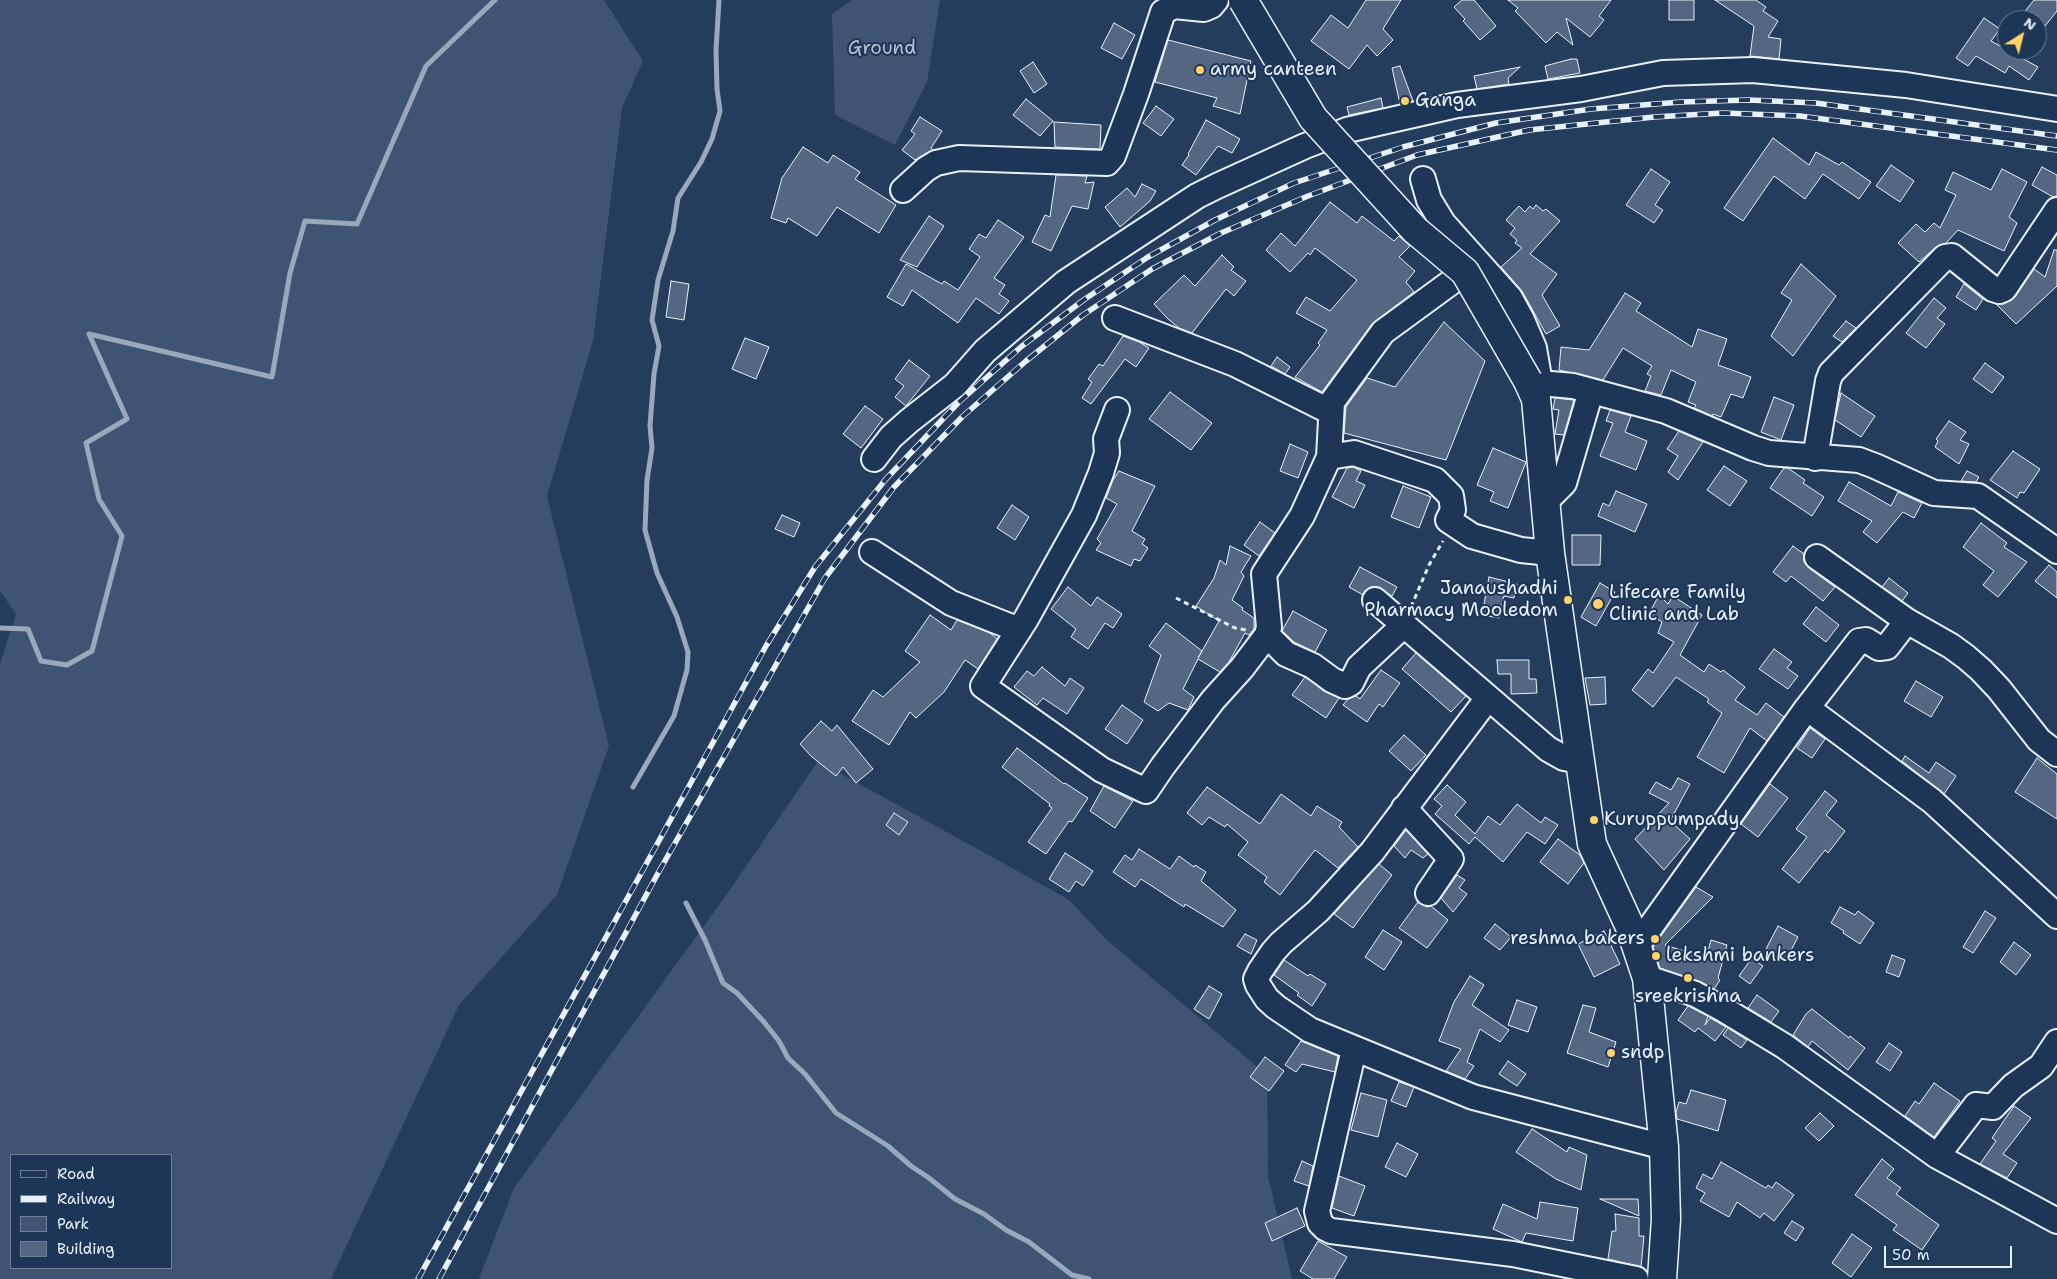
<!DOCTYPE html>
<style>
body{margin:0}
#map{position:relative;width:2057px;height:1279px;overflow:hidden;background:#253d5d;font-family:"Shantell Sans",sans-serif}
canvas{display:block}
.legend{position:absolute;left:10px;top:1154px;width:162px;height:115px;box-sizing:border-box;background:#1d3557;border:1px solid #6e8097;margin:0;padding:6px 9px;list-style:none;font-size:15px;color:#e8f1f8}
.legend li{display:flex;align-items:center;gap:10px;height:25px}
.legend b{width:25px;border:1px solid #6e8097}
.north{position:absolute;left:1997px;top:10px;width:50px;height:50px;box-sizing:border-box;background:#1d3557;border:1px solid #6e8097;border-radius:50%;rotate:36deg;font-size:14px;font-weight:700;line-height:20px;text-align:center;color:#e8f1f8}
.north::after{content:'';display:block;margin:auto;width:18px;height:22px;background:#ffd166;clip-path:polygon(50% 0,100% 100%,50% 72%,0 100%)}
.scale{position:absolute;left:1884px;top:1246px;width:128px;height:22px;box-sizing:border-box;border:2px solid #e8f1f8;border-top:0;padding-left:6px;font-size:15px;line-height:18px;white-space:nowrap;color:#e8f1f8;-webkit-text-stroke:4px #1d3557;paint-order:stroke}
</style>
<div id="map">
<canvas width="2057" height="1279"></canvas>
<ul class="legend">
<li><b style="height:6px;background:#1d3557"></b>Road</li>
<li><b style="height:6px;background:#e8f1f8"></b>Railway</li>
<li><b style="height:14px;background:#3e5472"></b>Park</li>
<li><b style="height:14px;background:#536782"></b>Building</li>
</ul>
<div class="north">N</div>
<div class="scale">50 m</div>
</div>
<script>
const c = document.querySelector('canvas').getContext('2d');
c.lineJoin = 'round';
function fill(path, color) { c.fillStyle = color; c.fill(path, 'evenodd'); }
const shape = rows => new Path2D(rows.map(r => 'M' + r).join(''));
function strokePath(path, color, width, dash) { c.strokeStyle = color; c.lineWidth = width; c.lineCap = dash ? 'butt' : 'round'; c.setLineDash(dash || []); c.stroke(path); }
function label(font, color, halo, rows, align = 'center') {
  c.font = font + ' "Shantell Sans",sans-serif'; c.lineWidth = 4; c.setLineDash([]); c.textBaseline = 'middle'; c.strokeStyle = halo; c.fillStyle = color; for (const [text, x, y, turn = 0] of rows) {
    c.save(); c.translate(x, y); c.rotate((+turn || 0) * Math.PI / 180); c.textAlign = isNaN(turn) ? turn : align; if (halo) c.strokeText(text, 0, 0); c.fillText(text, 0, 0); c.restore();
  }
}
const green = shape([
 [0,0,604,0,643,61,622,108,593,341,547,496,609,746,557,895,459,1005,331,1279,0,1279,0,664,16,614,0,591],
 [171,1155,171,1268,11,1268,11,1155],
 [852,0,940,0,927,82,895,145,835,115,832,14],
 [818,761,1068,899,1107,940,1267,1075,1268,1176,1292,1279,479,1279,514,1188,727,894]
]);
const stream = shape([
 [0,628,28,629,41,661,67,665,92,651,122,536,99,499,86,443,127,419,89,334,272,377,290,273,305,221,357,224,426,66,495,0],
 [633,787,674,716,687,670,688,652,677,617,657,573,645,530,647,480,652,448,650,426,654,374,659,346,652,320,658,280,673,231,678,198,701,162,712,139,720,111,717,89,716,50,719,0],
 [686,903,705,940,723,983,737,993,764,1022,779,1041,788,1058,805,1074,836,1113,888,1146,911,1166,929,1178,955,1199,984,1214,1006,1230,1029,1242,1072,1275,1089,1279]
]);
const building = shape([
 [1366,0,1401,0,1383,29,1393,40,1377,56,1367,45,1349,69,1311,41,1331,15,1348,28,1366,0],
 [1462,0,1474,0,1496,26,1480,40,1463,21,1465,19,1454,7,1462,0],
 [1508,0,1611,0,1599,16,1604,20,1590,37,1566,18,1573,45,1557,32,1546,43,1515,11,1518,8,1508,0],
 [1669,0,1694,0,1694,20,1669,20,1669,0],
 [1715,0,1756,0,1766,7,1763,11,1778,21,1768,37,1781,39,1779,59,1750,56,1754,26,1715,0],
 [2034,0,2057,0,2057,11,2037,36,2037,20,2018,20,2034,0],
 [1984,18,2000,29,1991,41,2038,67,2029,80,2009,66,2005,73,1976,56,1968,66,1956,58,1984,18],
 [1114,23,1135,35,1122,59,1101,48,1114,23],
 [1168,40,1251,61,1240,114,1213,106,1217,98,1155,82,1168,40],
 [1571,59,1577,59,1580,73,1548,79,1545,66,1571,59],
 [1033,62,1047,84,1034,93,1020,71,1033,62],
 [1400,66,1413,101,1400,104,1392,68,1400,66],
 [1520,67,1508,78,1509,84,1477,89,1474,76,1520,67],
 [1381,98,1383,108,1349,115,1347,107,1381,98],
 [1026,99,1053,121,1040,136,1013,115,1026,99],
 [1156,106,1174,119,1161,136,1143,123,1156,106],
 [920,117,942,131,931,148,933,150,915,160,902,150,915,134,911,131,920,117],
 [1206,120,1240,139,1232,153,1218,146,1196,175,1182,165,1189,155,1188,154,1206,120],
 [1054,122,1101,125,1100,149,1055,147,1054,122],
 [1773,138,1809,165,1816,152,1839,165,1842,162,1871,182,1859,199,1823,174,1805,199,1774,176,1743,221,1724,208,1773,138],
 [803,147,828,163,833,155,860,172,855,179,896,205,879,233,837,207,817,236,788,218,786,223,771,218,782,178,803,147],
 [1891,165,1914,181,1900,202,1876,186,1891,165],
 [2042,167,2057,175,2057,196,2053,197,2032,185,2042,167],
 [1651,169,1670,182,1655,205,1663,210,1654,223,1626,205,1651,169],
 [2002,169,2027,182,2009,217,2017,223,2004,251,1958,230,1946,243,1936,247,1919,262,1898,243,1916,224,1925,232,1934,223,1940,228,1956,195,1945,190,1953,172,1991,190,2002,169],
 [1056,175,1087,176,1085,183,1094,182,1088,209,1072,206,1051,251,1032,242,1045,215,1050,217,1056,175],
 [1142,184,1156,191,1150,201,1120,227,1105,207,1127,188,1135,197,1142,184],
 [1330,202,1357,223,1362,216,1394,241,1399,236,1410,246,1399,257,1415,271,1406,282,1414,292,1372,324,1322,392,1295,377,1320,345,1318,343,1327,330,1296,313,1306,297,1330,311,1357,280,1315,248,1310,255,1308,253,1290,272,1266,250,1281,233,1295,246,1330,202],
 [1536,205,1543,211,1546,209,1560,221,1530,254,1557,274,1542,295,1560,326,1546,334,1522,291,1501,267,1522,248,1515,243,1517,240,1510,234,1515,228,1506,220,1519,206,1525,212,1530,206,1533,209,1536,205],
 [929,216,944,226,917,267,900,260,929,216],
 [998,220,1024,237,994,278,1005,285,999,294,1009,301,999,314,976,298,958,323,912,290,903,306,887,297,906,264,942,284,944,281,958,290,980,257,969,249,979,234,986,238,998,220],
 [2054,250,2057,250,2057,286,2016,324,1996,304,2004,304,2015,297,2034,269,2045,277,2054,250],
 [1222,255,1234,267,1231,270,1246,281,1234,296,1226,289,1192,333,1179,328,1168,319,1154,304,1184,275,1195,286,1222,255],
 [1801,264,1836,296,1793,356,1771,336,1792,300,1781,293,1801,264],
 [671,281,689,284,684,320,666,317,671,281],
 [1964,284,1983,299,1976,310,1956,297,1964,284],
 [1625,293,1641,303,1636,311,1692,347,1698,329,1727,339,1718,365,1751,377,1743,398,1731,394,1721,417,1713,414,1712,416,1694,408,1696,405,1688,402,1696,382,1671,370,1661,395,1645,391,1651,376,1647,374,1652,366,1623,348,1603,380,1559,370,1561,347,1589,350,1625,293],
 [1934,298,1946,308,1937,318,1945,324,1926,348,1906,333,1934,298],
 [1846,321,1856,328,1842,342,1833,336,1846,321],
 [1444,322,1485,361,1446,460,1344,433,1346,407,1367,378,1395,387,1444,322],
 [1123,336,1139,342,1149,348,1136,367,1125,359,1091,404,1082,398,1092,382,1088,379,1099,364,1103,366,1123,336],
 [745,338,769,347,756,379,732,369,745,338],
 [1277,357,1290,367,1285,374,1271,366,1277,357],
 [909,360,930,376,906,406,895,397,904,386,895,379,909,360],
 [1985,363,2004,377,1992,393,1973,379,1985,363],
 [1170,392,1212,423,1191,450,1149,419,1170,392],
 [1841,393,1875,416,1861,437,1835,420,1841,393],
 [1774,397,1794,405,1781,440,1761,432,1774,397],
 [1555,398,1574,400,1564,435,1555,434,1559,410,1553,409,1555,398],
 [865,406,883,419,861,448,843,434,865,406],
 [1610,410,1631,416,1625,432,1647,441,1636,470,1600,456,1613,423,1606,421,1610,410],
 [1949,421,1966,432,1960,440,1969,444,1959,464,1935,447,1938,441,1936,439,1949,421],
 [1679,431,1703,442,1678,480,1668,472,1678,456,1667,449,1679,431],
 [1290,444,1308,452,1298,478,1280,471,1290,444],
 [1493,448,1526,462,1508,508,1490,501,1494,492,1477,485,1493,448],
 [2013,451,2040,469,2024,493,2020,492,2017,498,1990,480,2013,451],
 [1724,466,1747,481,1730,506,1707,490,1724,466],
 [1353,467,1361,471,1356,481,1365,485,1354,508,1332,497,1347,468,1353,467],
 [1784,468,1788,468,1805,480,1803,483,1824,497,1812,516,1770,488,1784,468],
 [1119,471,1155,486,1132,531,1145,539,1142,544,1148,548,1140,561,1134,559,1131,566,1096,550,1101,543,1097,539,1117,504,1106,498,1113,480,1119,471],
 [1967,471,1979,477,1976,482,1961,481,1967,471],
 [1849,482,1891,506,1898,492,1922,503,1914,518,1903,512,1877,543,1863,532,1872,521,1838,501,1849,482],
 [1403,486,1431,497,1419,528,1391,517,1403,486],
 [1616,491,1647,504,1635,532,1598,516,1603,503,1609,506,1616,491],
 [1012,505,1029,517,1015,540,997,528,1012,505],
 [782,515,800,523,794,537,775,529,782,515],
 [1260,522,1275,533,1259,556,1244,545,1260,522],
 [1981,523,2007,543,2004,547,2027,562,1998,597,1983,585,1994,571,1963,547,1981,523],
 [1572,535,1601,535,1600,565,1572,565,1572,535],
 [1230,546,1251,556,1241,572,1244,576,1232,600,1243,608,1242,610,1254,618,1254,629,1249,635,1245,633,1229,662,1220,672,1198,659,1183,689,1194,697,1188,710,1169,703,1158,711,1144,702,1161,655,1149,646,1166,623,1202,651,1198,658,1219,621,1196,606,1214,578,1220,560,1226,565,1230,546],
 [1793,546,1804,554,1804,562,1809,568,1835,587,1823,601,1791,576,1786,582,1773,572,1793,546],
 [2049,565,2057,572,2057,598,2035,581,2049,565],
 [1360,567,1397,587,1392,596,1378,587,1370,587,1363,595,1349,587,1360,567],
 [1489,577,1517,584,1514,598,1504,596,1499,618,1482,615,1489,577],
 [1889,578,1908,593,1902,601,1882,587,1889,578],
 [1600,583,1615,592,1596,626,1581,617,1600,583],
 [1068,587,1091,606,1097,597,1122,614,1113,628,1105,623,1088,649,1071,637,1076,629,1051,609,1068,587],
 [1659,595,1668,604,1673,596,1702,615,1680,655,1704,672,1709,664,1721,672,1723,670,1745,687,1735,700,1757,715,1766,703,1784,717,1767,741,1750,728,1724,773,1697,757,1722,713,1707,702,1709,699,1676,677,1653,707,1632,690,1648,669,1653,673,1674,642,1658,633,1662,622,1649,614,1659,595],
 [1816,607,1839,625,1826,642,1803,624,1816,607],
 [1293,611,1327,630,1315,652,1294,642,1282,631,1293,611],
 [930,615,951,630,957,620,990,633,997,639,978,669,965,660,944,692,916,718,910,712,889,745,852,721,873,690,883,697,920,662,905,651,930,615],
 [1774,649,1792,662,1787,668,1798,676,1788,689,1759,669,1774,649],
 [1416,653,1466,696,1451,712,1402,669,1416,653],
 [1497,660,1529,660,1529,679,1536,679,1537,693,1511,694,1511,674,1498,674,1497,660],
 [1042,667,1065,686,1070,678,1084,688,1067,714,1043,698,1037,705,1014,687,1027,671,1034,676,1042,667],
 [1381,670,1400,683,1383,707,1379,704,1367,722,1343,705,1348,699,1356,696,1360,699,1381,670],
 [1305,677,1324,691,1339,698,1326,718,1292,695,1305,677],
 [1605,677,1606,704,1590,705,1585,678,1605,677],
 [1916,681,1943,697,1931,717,1904,701,1916,681],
 [1122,705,1143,720,1127,744,1105,729,1122,705],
 [821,721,832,731,837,725,873,769,856,783,843,767,836,776,812,757,800,744,821,721],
 [1810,728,1825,739,1812,758,1797,748,1810,728],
 [1404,735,1426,755,1411,771,1389,751,1404,735],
 [1017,748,1064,784,1065,783,1088,798,1072,822,1069,821,1046,854,1028,842,1052,808,1049,806,1050,804,1002,767,1017,748],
 [1905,756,1929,773,1936,762,1956,776,1944,794,1902,761,1905,756],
 [2037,758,2057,774,2057,819,2015,792,2037,758],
 [1678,778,1690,784,1670,821,1690,839,1664,870,1635,839,1669,803,1649,793,1656,782,1671,790,1678,778],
 [1770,784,1788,798,1758,837,1741,824,1770,784],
 [1447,785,1466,802,1455,815,1475,834,1488,816,1500,825,1517,804,1541,823,1545,817,1558,825,1545,844,1527,832,1503,862,1475,837,1469,844,1435,814,1442,806,1434,799,1447,785],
 [1104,786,1133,801,1115,828,1090,811,1104,786],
 [1207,787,1260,824,1281,794,1311,816,1317,806,1342,822,1339,827,1358,847,1338,868,1315,850,1280,895,1264,882,1267,877,1238,855,1248,842,1227,824,1225,827,1209,817,1202,825,1187,813,1207,787],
 [1825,791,1837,801,1826,815,1845,831,1828,853,1825,850,1799,883,1782,869,1807,837,1796,829,1825,791],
 [894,813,908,822,899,835,886,825,894,813],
 [1406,830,1428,854,1423,858,1411,850,1405,858,1394,846,1406,830],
 [1558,839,1580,855,1584,863,1568,884,1540,862,1558,839],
 [1139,849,1170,869,1179,856,1194,867,1195,865,1206,872,1201,881,1236,910,1223,927,1185,904,1184,907,1141,879,1135,887,1113,872,1125,855,1132,860,1139,849],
 [1065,853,1093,871,1083,886,1076,881,1069,892,1049,879,1065,853],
 [1379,864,1392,875,1353,928,1334,914,1379,864],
 [1457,875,1465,880,1459,888,1467,894,1453,912,1441,898,1457,875],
 [1696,887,1713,897,1665,945,1706,958,1711,940,1727,945,1718,978,1720,980,1714,989,1699,981,1660,968,1653,947,1696,887],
 [1418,902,1427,907,1431,906,1448,920,1427,948,1399,928,1418,902],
 [1840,907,1855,915,1858,911,1874,923,1860,944,1843,933,1844,931,1831,923,1840,907],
 [1985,911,1996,918,1973,953,1963,947,1985,911],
 [1495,924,1511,937,1500,950,1484,938,1495,924],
 [1778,926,1798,937,1786,960,1766,949,1778,926],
 [1383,930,1402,942,1384,970,1365,957,1383,930],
 [1604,931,1620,964,1594,977,1578,944,1604,931],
 [1245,934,1257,940,1251,954,1237,946,1245,934],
 [2014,942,2031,955,2016,975,2000,962,2014,942],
 [1892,955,1905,960,1899,977,1886,972,1892,955],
 [1752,958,1763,966,1750,984,1739,976,1752,958],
 [1284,960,1308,976,1310,974,1326,984,1312,1006,1297,995,1299,993,1274,975,1284,960],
 [1470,976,1484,985,1472,1005,1509,1030,1500,1042,1480,1029,1467,1062,1474,1066,1465,1079,1446,1071,1461,1049,1439,1041,1454,1002,1470,976],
 [1209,986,1222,994,1209,1019,1194,1009,1209,986],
 [1757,995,1779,1011,1771,1022,1748,1008,1757,995],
 [1517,1000,1537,1007,1528,1032,1508,1025,1517,1000],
 [1583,1005,1596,1008,1589,1032,1616,1042,1608,1067,1567,1053,1583,1005],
 [1688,1006,1708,1016,1705,1025,1710,1018,1726,1027,1715,1041,1698,1028,1695,1032,1678,1020,1688,1006],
 [1812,1009,1849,1038,1850,1036,1865,1048,1848,1070,1812,1041,1808,1047,1793,1035,1806,1014,1812,1009],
 [1728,1028,1747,1040,1741,1048,1723,1035,1728,1028],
 [1301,1041,1338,1056,1335,1072,1302,1064,1296,1072,1285,1065,1301,1041],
 [1889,1043,1902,1052,1890,1071,1876,1062,1889,1043],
 [1265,1057,1284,1071,1269,1091,1250,1077,1265,1057],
 [1508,1061,1526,1074,1517,1086,1499,1074,1508,1061],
 [1399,1082,1414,1087,1406,1107,1391,1101,1399,1082],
 [1934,1083,1960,1101,1934,1137,1905,1116,1915,1101,1919,1104,1934,1083],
 [1691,1090,1726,1100,1718,1131,1677,1119,1676,1112,1679,1102,1686,1104,1691,1090],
 [1361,1093,1387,1100,1378,1137,1351,1130,1361,1093],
 [2014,1106,2031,1118,2003,1154,2017,1163,2007,1178,1980,1164,1996,1141,1992,1138,2014,1106],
 [1820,1113,1834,1126,1819,1141,1805,1128,1820,1113],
 [1532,1129,1567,1152,1569,1147,1587,1155,1581,1190,1556,1179,1516,1152,1532,1129],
 [1397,1143,1418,1154,1406,1177,1385,1167,1397,1143],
 [1882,1159,1894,1169,1887,1178,1901,1188,1896,1194,1939,1225,1922,1250,1893,1230,1897,1225,1855,1195,1882,1159],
 [1302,1161,1313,1166,1309,1186,1294,1181,1302,1161],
 [1721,1162,1766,1188,1768,1185,1772,1188,1776,1182,1794,1195,1774,1221,1764,1213,1760,1218,1737,1202,1729,1217,1700,1201,1705,1193,1696,1188,1703,1174,1712,1179,1721,1162],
 [1339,1176,1365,1186,1354,1216,1332,1208,1339,1176],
 [1600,1199,1638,1199,1639,1216,1600,1199],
 [1540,1202,1578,1208,1573,1241,1526,1233,1522,1242,1493,1229,1503,1204,1537,1219,1540,1202],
 [1297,1208,1305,1226,1272,1241,1265,1223,1297,1208],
 [1615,1214,1639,1218,1639,1236,1644,1236,1641,1267,1608,1259,1612,1231,1616,1231,1615,1214],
 [1792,1221,1804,1228,1796,1241,1784,1233,1792,1221],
 [1852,1234,1872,1248,1851,1277,1832,1263,1852,1234],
 [1318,1241,1347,1257,1334,1279,1313,1279,1300,1271,1318,1241]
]);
const path = shape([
 [1176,598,1235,628,1246,630],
 [1411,607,1429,565,1443,541]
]);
const minor = shape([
 [1423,179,1429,200,1443,223,1510,298,1522,320,1534,348,1540,383,1537,398],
 [903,190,926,169,936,163,959,158,1107,163,1113,156,1136,94,1163,12,1174,6,1204,9,1211,6,1216,0],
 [1115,318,1235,364,1331,412],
 [1540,383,1573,386,1666,411,1753,448,1769,453,1859,460,1875,466,1934,493,1978,496,2057,551],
 [1117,410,1106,439,1107,453,1101,473,1084,515,1026,619,983,686,1102,770,1146,791,1163,766,1213,700,1242,668,1267,635,1286,654,1313,666,1332,680,1345,686,1351,683,1359,667,1404,625],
 [1329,457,1332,402,1383,332,1465,272],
 [1815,458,1828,381,1831,373,1837,367,1945,257,1952,256,1993,289,1999,291,2004,289,2057,210],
 [874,459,891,437,909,421,955,385,985,351,1066,282,1197,196,1217,186,1305,146,1347,130,1457,105,1581,89,1663,73,1753,70,1906,85,2057,109],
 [1546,501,1564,483,1591,391],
 [872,552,951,603,1019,630],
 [1817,557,1907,621,1951,646,1966,657,1981,670,1999,689,2039,740,2057,754],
 [1375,600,1548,749,1564,758,1580,761],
 [1267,635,1269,627,1264,574,1302,516,1329,457,1354,453,1435,480,1451,496,1453,510,1448,520,1472,536,1521,550,1550,553],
 [1488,698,1372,852,1318,911,1281,943,1273,952,1260,971,1256,979,1258,985,1267,999,1276,1007,1310,1030,1473,1097,1664,1147],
 [1807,708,1932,801,2057,916],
 [1404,808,1451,859,1428,893],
 [1636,947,1807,708,1859,641,1866,640,1879,648,1887,647,1907,621],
 [1647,978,1695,994,1723,1009,1784,1046,1937,1156,2057,1221],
 [1354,1049,1317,1211,1320,1223,1325,1228,1331,1231,1513,1254,1636,1279],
 [1937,1156,1976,1105,1993,1107,2013,1086,2041,1066,2057,1042]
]);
const major = shape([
 [1528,381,1536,399,1550,553,1592,844,1630,927,1647,978,1664,1147,1666,1219,1662,1279]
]);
const rail = shape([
 [418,1279,766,646,815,567,886,479,958,403,1022,346,1085,299,1148,257,1215,220,1294,183,1403,147,1496,123,1591,109,1681,102,1749,100,1816,103,2057,136],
 [439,1279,657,875,825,578,894,487,963,416,1026,361,1083,315,1152,269,1221,233,1308,196,1417,155,1529,130,1654,117,1723,113,1800,116,2057,150]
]);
const majorBridge = shape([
 [1243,0,1313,118,1415,230,1465,272,1528,381]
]);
const markers = [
 [1200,70,5,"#ffd166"],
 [1405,101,5,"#ffd166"],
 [1568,600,5,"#ffd166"],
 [1598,604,6,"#ffd166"],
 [1594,820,5,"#ffd166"],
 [1655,939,5,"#ffd166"],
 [1656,956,5,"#ffd166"],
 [1688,978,5,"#ffd166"],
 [1611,1053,5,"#ffd166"]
];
const parkNames = [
 ["Ground",882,49]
];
const poiNames = [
 ["army canteen",1210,70],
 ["Ganga",1415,101],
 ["Janaushadhi",1558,589,"right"],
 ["Pharmacy Mooledom",1558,611,"right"],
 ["Lifecare Family",1609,593],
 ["Clinic and Lab",1609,615],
 ["Kuruppumpady",1604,820],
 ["reshma bakers",1645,939,"right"],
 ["lekshmi bankers",1666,956],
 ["sreekrishna",1688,997,"center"],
 ["sndp",1621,1053]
];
fill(green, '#3e5472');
strokePath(stream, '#99a8ba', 5);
fill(building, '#536782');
strokePath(building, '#e8f1f8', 1);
strokePath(minor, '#e8f1f8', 28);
strokePath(major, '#e8f1f8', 31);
strokePath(path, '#e8f1f8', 3, [5, 4]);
strokePath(minor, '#1d3557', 24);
strokePath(major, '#1d3557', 28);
strokePath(rail, '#e8f1f8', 5.5);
strokePath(rail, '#1d3557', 4, [11]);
strokePath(majorBridge, '#e8f1f8', 31, []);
strokePath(majorBridge, '#1d3557', 28);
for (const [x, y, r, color] of markers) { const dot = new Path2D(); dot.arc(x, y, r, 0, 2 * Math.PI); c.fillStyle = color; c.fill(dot); strokePath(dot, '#1d3557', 2); }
label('19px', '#b5c2d0', '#1d3557', parkNames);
label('19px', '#e8f1f8', '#1d3557', poiNames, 'left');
</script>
